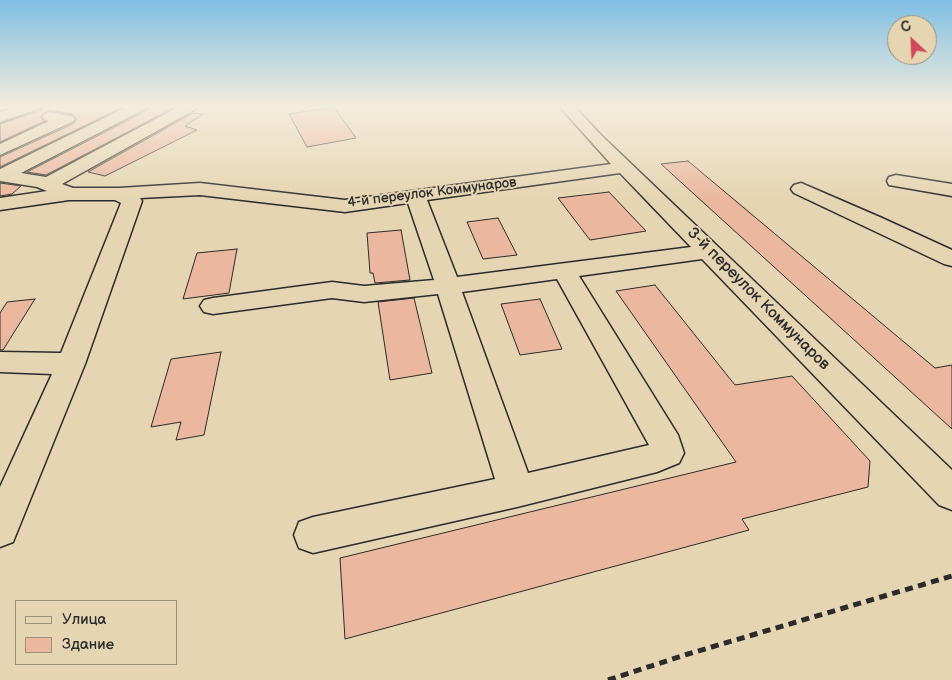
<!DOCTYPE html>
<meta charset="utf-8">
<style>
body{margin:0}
#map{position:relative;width:952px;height:680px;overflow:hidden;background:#e6d5b2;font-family:"Balsamiq Sans",sans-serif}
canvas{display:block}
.legend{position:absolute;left:15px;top:600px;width:162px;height:65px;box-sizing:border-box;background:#e6d5b2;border:1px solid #9b917c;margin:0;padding:6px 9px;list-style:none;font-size:15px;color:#2b2b2b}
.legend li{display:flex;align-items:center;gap:10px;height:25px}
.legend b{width:25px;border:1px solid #9b917c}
.north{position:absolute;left:887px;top:15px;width:50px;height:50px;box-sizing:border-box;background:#e6d5b2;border:1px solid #9b917c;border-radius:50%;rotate:335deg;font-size:14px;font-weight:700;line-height:20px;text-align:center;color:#2b2b2b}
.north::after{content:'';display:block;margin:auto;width:18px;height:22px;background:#d1495b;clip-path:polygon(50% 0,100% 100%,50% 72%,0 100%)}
</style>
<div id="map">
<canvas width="952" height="680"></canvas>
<ul class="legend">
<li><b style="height:6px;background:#e6d5b2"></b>Улица</li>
<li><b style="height:14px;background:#ebb79e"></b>Здание</li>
</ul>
<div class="north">С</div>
</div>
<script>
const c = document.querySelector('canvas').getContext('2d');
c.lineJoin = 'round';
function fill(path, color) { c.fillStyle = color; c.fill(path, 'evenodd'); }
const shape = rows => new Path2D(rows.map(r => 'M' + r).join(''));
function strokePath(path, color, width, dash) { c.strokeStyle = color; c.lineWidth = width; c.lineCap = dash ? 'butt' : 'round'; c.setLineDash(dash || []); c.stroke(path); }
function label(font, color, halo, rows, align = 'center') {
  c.font = font + ' "Balsamiq Sans",sans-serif'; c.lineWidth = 4; c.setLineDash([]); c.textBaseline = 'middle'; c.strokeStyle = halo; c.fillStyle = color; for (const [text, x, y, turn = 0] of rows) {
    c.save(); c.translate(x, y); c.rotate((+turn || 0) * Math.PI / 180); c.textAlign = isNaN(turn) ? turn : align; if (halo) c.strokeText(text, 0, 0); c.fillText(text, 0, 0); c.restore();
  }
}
const building = shape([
 [45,105,127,105,0,167,0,157,73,124,76,120,72,114,49,110,41,116,44,121,0,142,0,124,42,110,45,105],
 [151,105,179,105,46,175,27,172,148,110,151,105],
 [334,107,356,138,307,147,289,114,334,107],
 [193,113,203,114,185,126,197,130,105,176,88,172,193,113],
 [688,161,935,368,952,365,952,429,661,164,688,161],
 [0,183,21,186,12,194,0,196,0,183],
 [609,192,646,231,590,240,558,198,609,192],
 [498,218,517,255,483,259,467,222,498,218],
 [401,230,410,280,375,283,373,273,370,273,367,233,401,230],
 [237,249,229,293,183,299,197,253,237,249],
 [655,285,735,385,792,376,870,461,868,487,742,519,749,530,345,639,340,558,736,462,616,291,655,285],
 [414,298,432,373,390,380,378,302,414,298],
 [35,299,3,350,0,350,0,313,7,302,35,299],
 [540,299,562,349,520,355,501,304,540,299],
 [221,352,204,435,176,440,181,422,151,427,171,359,221,352]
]);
const path = shape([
 [608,680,688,654,952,576]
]);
const minor = shape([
 [22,105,43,105,41,108,0,122,0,112,22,105],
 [131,105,149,105,147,108,21,173,46,177,182,105,198,106,196,109,62,184,73,188,119,188,200,183,345,200,611,164,558,105,573,105,601,135,952,470,952,510,939,505,702,259,579,276,678,435,684,453,679,463,657,472,517,507,313,553,299,548,294,535,299,522,313,517,495,479,438,294,364,302,332,298,213,314,204,312,200,306,204,300,213,298,332,282,364,286,434,280,408,203,345,212,200,195,140,198,142,201,85,364,13,542,0,547,0,487,52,374,0,372,0,352,61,353,121,203,115,200,69,200,0,210,0,198,47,191,37,187,0,181,0,169,131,105],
 [620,173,691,247,457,277,427,200,620,173],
 [557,279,649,445,528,473,462,292,557,279],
 [50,112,72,116,75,119,72,122,0,155,0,144,49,121,45,120,42,117,45,114,50,112],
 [896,175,952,184,952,196,889,185,887,181,889,177,896,175],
 [801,183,882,218,952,250,952,266,944,264,794,193,791,189,794,185,801,183]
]);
const farStreetnames = [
 ["4-й переулок Коммунаров",432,193,-7]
];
const streetNames = [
 ["3-й переулок Коммунаров",758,299,45]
];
fill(building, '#ebb79e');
strokePath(building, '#2b2b2b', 1);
strokePath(minor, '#2b2b2b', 3);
strokePath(path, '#2b2b2b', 5, [8, 5.5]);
fill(minor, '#e6d5b2');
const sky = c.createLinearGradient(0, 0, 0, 200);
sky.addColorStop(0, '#7fbfe4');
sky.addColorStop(0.53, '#f4ecdc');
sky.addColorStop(1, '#f4ecdc00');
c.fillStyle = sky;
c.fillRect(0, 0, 952, 200);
label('14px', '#2b2b2b', '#e6d5b2', farStreetnames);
label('16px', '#2b2b2b', '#e6d5b2', streetNames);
</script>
